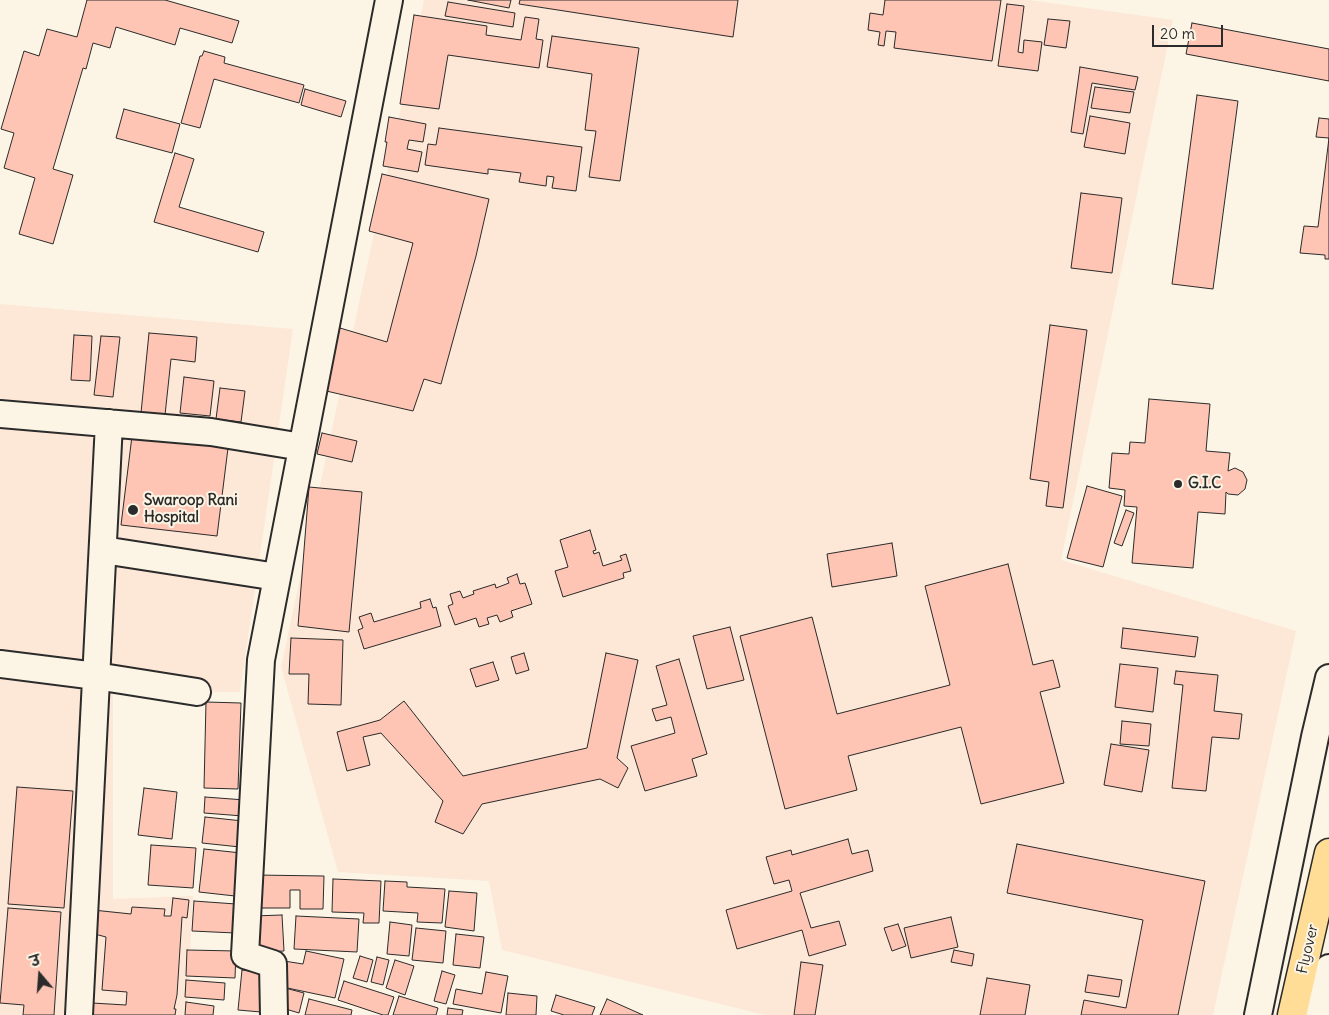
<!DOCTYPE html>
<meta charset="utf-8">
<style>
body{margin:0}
#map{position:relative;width:1329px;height:1015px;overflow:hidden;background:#fcf5e5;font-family:Delius,"Playpen Sans Deva",sans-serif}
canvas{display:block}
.north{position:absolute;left:15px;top:950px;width:50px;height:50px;-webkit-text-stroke:4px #fcf5e5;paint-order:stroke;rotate:342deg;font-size:14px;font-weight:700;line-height:20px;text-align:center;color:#2b2b2b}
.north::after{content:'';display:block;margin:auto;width:18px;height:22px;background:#2b2b2b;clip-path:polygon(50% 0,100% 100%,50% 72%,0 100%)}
.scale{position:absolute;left:1152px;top:25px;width:71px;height:22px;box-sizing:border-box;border:2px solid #2b2b2b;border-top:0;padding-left:6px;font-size:15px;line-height:18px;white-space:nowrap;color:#2b2b2b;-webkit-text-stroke:4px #fcf5e5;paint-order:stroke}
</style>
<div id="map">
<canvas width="1329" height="1015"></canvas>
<div class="north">उ</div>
<div class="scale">20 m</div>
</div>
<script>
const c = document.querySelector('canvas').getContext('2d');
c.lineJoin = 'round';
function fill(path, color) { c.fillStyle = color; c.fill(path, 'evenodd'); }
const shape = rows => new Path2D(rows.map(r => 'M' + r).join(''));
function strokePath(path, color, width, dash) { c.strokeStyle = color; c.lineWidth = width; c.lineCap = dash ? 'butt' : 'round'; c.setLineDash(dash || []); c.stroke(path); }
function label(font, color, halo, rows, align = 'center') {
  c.font = font + ' Delius,sans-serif'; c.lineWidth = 4; c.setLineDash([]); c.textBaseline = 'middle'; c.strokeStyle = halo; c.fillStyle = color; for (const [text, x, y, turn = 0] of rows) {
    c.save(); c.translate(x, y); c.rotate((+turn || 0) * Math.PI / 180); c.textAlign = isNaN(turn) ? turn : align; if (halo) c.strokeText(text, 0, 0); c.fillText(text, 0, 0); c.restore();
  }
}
const built = shape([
 [424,0,1029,0,1173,20,1061,560,1296,631,1213,1015,765,1015,502,950,489,881,338,872,281,667],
 [0,304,293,329,240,692,113,691,113,899,193,896,187,1015,0,1015]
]);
const building = shape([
 [87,0,165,0,239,21,232,43,180,28,175,45,116,27,110,48,93,43,86,69,83,68,53,169,73,175,53,244,19,234,35,178,4,168,14,133,1,129,24,51,39,56,47,29,77,37,87,0],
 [468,0,511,0,509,8,468,0],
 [520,0,738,0,733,37,519,4,520,0],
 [885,0,1001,0,992,61,894,48,896,32,886,31,884,46,878,45,880,32,868,30,870,13,883,15,885,0],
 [448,2,515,13,513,27,445,16,448,2],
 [1007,4,1024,6,1018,52,1023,53,1024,40,1042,42,1038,71,998,66,1007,4],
 [414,15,487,26,486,35,521,40,525,17,539,19,536,39,543,40,539,68,448,55,439,109,400,104,414,15],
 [1048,19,1070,21,1066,48,1044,45,1048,19],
 [1192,23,1329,49,1329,81,1186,54,1192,23],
 [552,36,639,48,620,181,589,177,596,131,585,130,592,74,547,67,552,36],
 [204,51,225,57,224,63,304,85,299,103,214,79,200,128,181,123,200,56,202,56,204,51],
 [1080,67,1138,77,1135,90,1092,83,1083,134,1071,132,1080,67],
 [1095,87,1134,92,1130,113,1091,108,1095,87],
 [305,89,346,101,341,117,301,105,305,89],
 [1197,95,1238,101,1213,289,1172,284,1197,95],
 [124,109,180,124,172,153,116,138,124,109],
 [1090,116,1130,123,1125,154,1084,147,1090,116],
 [389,117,426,124,423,142,409,140,407,149,422,152,418,172,383,166,387,142,385,142,389,117],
 [1319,118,1329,119,1329,259,1325,259,1325,255,1300,253,1304,226,1318,227,1329,138,1316,137,1319,118],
 [439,128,582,147,576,191,552,188,554,177,547,176,546,186,519,182,521,173,488,169,488,174,425,165,428,144,436,145,439,128],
 [175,153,194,159,179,207,264,232,258,252,154,222,175,153],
 [382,174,489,199,476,256,441,384,424,379,413,411,322,390,340,328,387,342,413,243,369,231,382,174],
 [1081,193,1122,198,1112,273,1071,268,1081,193],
 [1050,325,1087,330,1063,508,1046,506,1049,482,1030,479,1050,325],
 [149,333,197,337,195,362,171,359,165,415,141,413,149,333],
 [74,335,92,336,90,381,71,380,74,335],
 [101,336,120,337,113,397,94,395,101,336],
 [184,377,214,381,210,416,180,413,184,377],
 [220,388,245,391,241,422,216,419,220,388],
 [1149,399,1210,404,1206,451,1230,453,1228,471,1235,468,1243,472,1247,480,1245,489,1238,495,1228,494,1226,492,1225,514,1198,512,1193,568,1132,563,1137,507,1124,506,1125,490,1109,488,1112,453,1129,454,1130,442,1145,443,1149,399],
 [322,433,357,441,352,462,317,454,322,433],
 [132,436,228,448,217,536,121,525,132,436],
 [1087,486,1122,496,1103,567,1067,558,1087,486],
 [309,487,362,492,349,632,298,626,309,487],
 [1126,510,1134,513,1122,546,1114,543,1126,510],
 [590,530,596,550,593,551,594,554,599,552,603,566,622,560,620,556,626,554,631,571,623,573,624,578,563,597,555,571,568,567,560,540,590,530],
 [892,543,897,576,832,587,827,554,892,543],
 [1008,564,1033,665,1053,660,1060,687,1040,692,1064,783,981,804,961,727,848,756,857,790,785,809,740,636,812,617,837,714,950,685,925,586,1008,564],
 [517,574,520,584,525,583,532,604,511,611,513,617,500,622,497,615,487,618,489,624,479,627,476,618,455,625,448,606,453,604,450,594,460,591,463,598,474,594,473,591,495,584,496,588,509,583,507,578,517,574],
 [430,599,433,608,436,607,441,626,364,649,358,630,363,628,359,617,371,613,374,622,421,608,420,602,430,599],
 [730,627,744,680,707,689,693,636,730,627],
 [1123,628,1198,637,1195,657,1121,648,1123,628],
 [291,638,343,640,341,705,308,704,309,674,289,674,291,638],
 [524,653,529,670,516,674,511,657,524,653],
 [606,653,638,660,617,758,628,768,618,788,600,779,482,804,463,834,435,822,443,801,381,733,363,737,370,765,347,771,337,732,380,720,404,701,463,776,587,748,606,653],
 [679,659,707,754,692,759,697,776,645,791,631,746,675,733,671,717,656,721,652,709,667,705,656,666,679,659],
 [493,662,499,680,476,687,470,669,493,662],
 [1120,664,1158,668,1153,712,1115,707,1120,664],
 [1176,671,1218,675,1214,711,1242,714,1239,739,1212,737,1206,791,1172,788,1183,685,1174,684,1176,671],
 [206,702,241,703,238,789,204,788,206,702],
 [1122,721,1151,724,1149,746,1120,744,1122,721],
 [1111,744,1149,750,1142,792,1104,785,1111,744],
 [17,787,73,791,64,908,8,904,17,787],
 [144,788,177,792,172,839,138,835,144,788],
 [205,797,245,800,243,816,204,813,205,797],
 [205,817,243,821,240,847,202,843,205,817],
 [848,839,852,854,868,850,873,871,800,893,811,928,839,921,846,945,809,956,802,930,737,949,726,910,792,891,789,880,774,884,766,857,791,850,792,855,848,839],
 [1017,844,1205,881,1178,1015,1081,1015,1084,1000,1126,1008,1143,920,1007,893,1017,844],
 [151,845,196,848,193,888,148,885,151,845],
 [204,849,241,853,235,896,199,892,204,849],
 [255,875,324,876,323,909,300,909,300,890,290,890,290,908,255,908,255,875],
 [333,879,381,881,379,923,363,923,364,913,332,912,333,879],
 [385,881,407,882,407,887,445,889,442,923,417,922,418,913,383,911,385,881],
 [449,891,477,893,474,931,445,927,449,891],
 [173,898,189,900,187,918,182,917,177,995,174,1009,176,1009,175,1015,92,1015,92,1003,126,1005,127,992,102,990,106,937,91,933,93,910,131,914,132,907,165,909,164,916,171,916,173,898],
 [194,901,236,904,235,933,192,931,194,901],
 [8,908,61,912,54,1015,23,1015,24,1005,0,1003,8,908],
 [282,915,284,951,254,952,253,916,282,915],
 [296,916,359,919,357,952,294,949,296,916],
 [951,917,958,947,911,958,904,928,951,917],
 [390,922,412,925,409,956,387,954,390,922],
 [898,924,906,946,892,951,884,928,898,924],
 [416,928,446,931,443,963,412,960,416,928],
 [456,934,484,937,480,968,453,965,456,934],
 [187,950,236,951,235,978,186,976,187,950],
 [954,950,974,954,972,966,951,962,954,950],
 [306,951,344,959,335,998,278,986,284,961,303,964,306,951],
 [360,956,373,960,367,982,353,978,360,956],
 [377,957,389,960,383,985,371,982,377,957],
 [395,960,414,966,405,995,386,988,395,960],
 [801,962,823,965,815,1015,794,1015,801,962],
 [242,970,265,973,261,1012,238,1010,242,970],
 [442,971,455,975,446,1004,434,1001,442,971],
 [486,972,508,976,501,1013,453,1004,456,989,482,994,486,972],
 [1088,975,1122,980,1119,997,1085,992,1088,975],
 [987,978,1030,985,1025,1015,980,1015,987,978],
 [186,980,225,983,224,1000,185,997,186,980],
 [344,981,394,997,388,1015,383,1015,338,1000,344,981],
 [285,988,304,993,299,1013,279,1007,285,988],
 [508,993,537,996,536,1015,506,1015,508,993],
 [556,995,595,1007,592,1015,564,1015,551,1011,556,995],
 [399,996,438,1008,436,1015,393,1015,399,996],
 [309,999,352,1010,351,1015,305,1015,309,999],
 [607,999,643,1015,600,1015,607,999],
 [186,1002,214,1006,213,1015,185,1015,186,1002],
 [448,1008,463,1010,462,1015,447,1015,448,1008]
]);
const minor = shape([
 [0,414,211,432,302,447],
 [103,550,277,577],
 [0,664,96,676,197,692],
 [79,1015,109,423],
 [274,1015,273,964,245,955,261,660,389,0],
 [1258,1015,1315,737,1329,678],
 [1318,1015,1329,968]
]);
const major = shape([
 [1292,1015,1329,853]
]);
const markers = [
 [1178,484,5,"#2b2b2b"],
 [133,510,6,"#2b2b2b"]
];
const poiNames = [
 ["G.I.C",1188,484],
 ["Swaroop Rani",144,501],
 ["Hospital",144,518]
];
const streetNames = [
 ["Flyover",1308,949,-77]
];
fill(built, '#fde7d6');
fill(building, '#fec5b4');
strokePath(building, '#2b2b2b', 1);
strokePath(minor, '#2b2b2b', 30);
strokePath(major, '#2b2b2b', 31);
strokePath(minor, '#fcf5e5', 26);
strokePath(major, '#ffdd96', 28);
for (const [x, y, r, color] of markers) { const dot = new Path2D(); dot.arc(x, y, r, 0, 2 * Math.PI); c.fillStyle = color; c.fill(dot); strokePath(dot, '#fcf5e5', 2); }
label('bold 15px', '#2b2b2b', '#fcf5e5', poiNames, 'left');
label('15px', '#2b2b2b', '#fcf5e5', streetNames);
</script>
